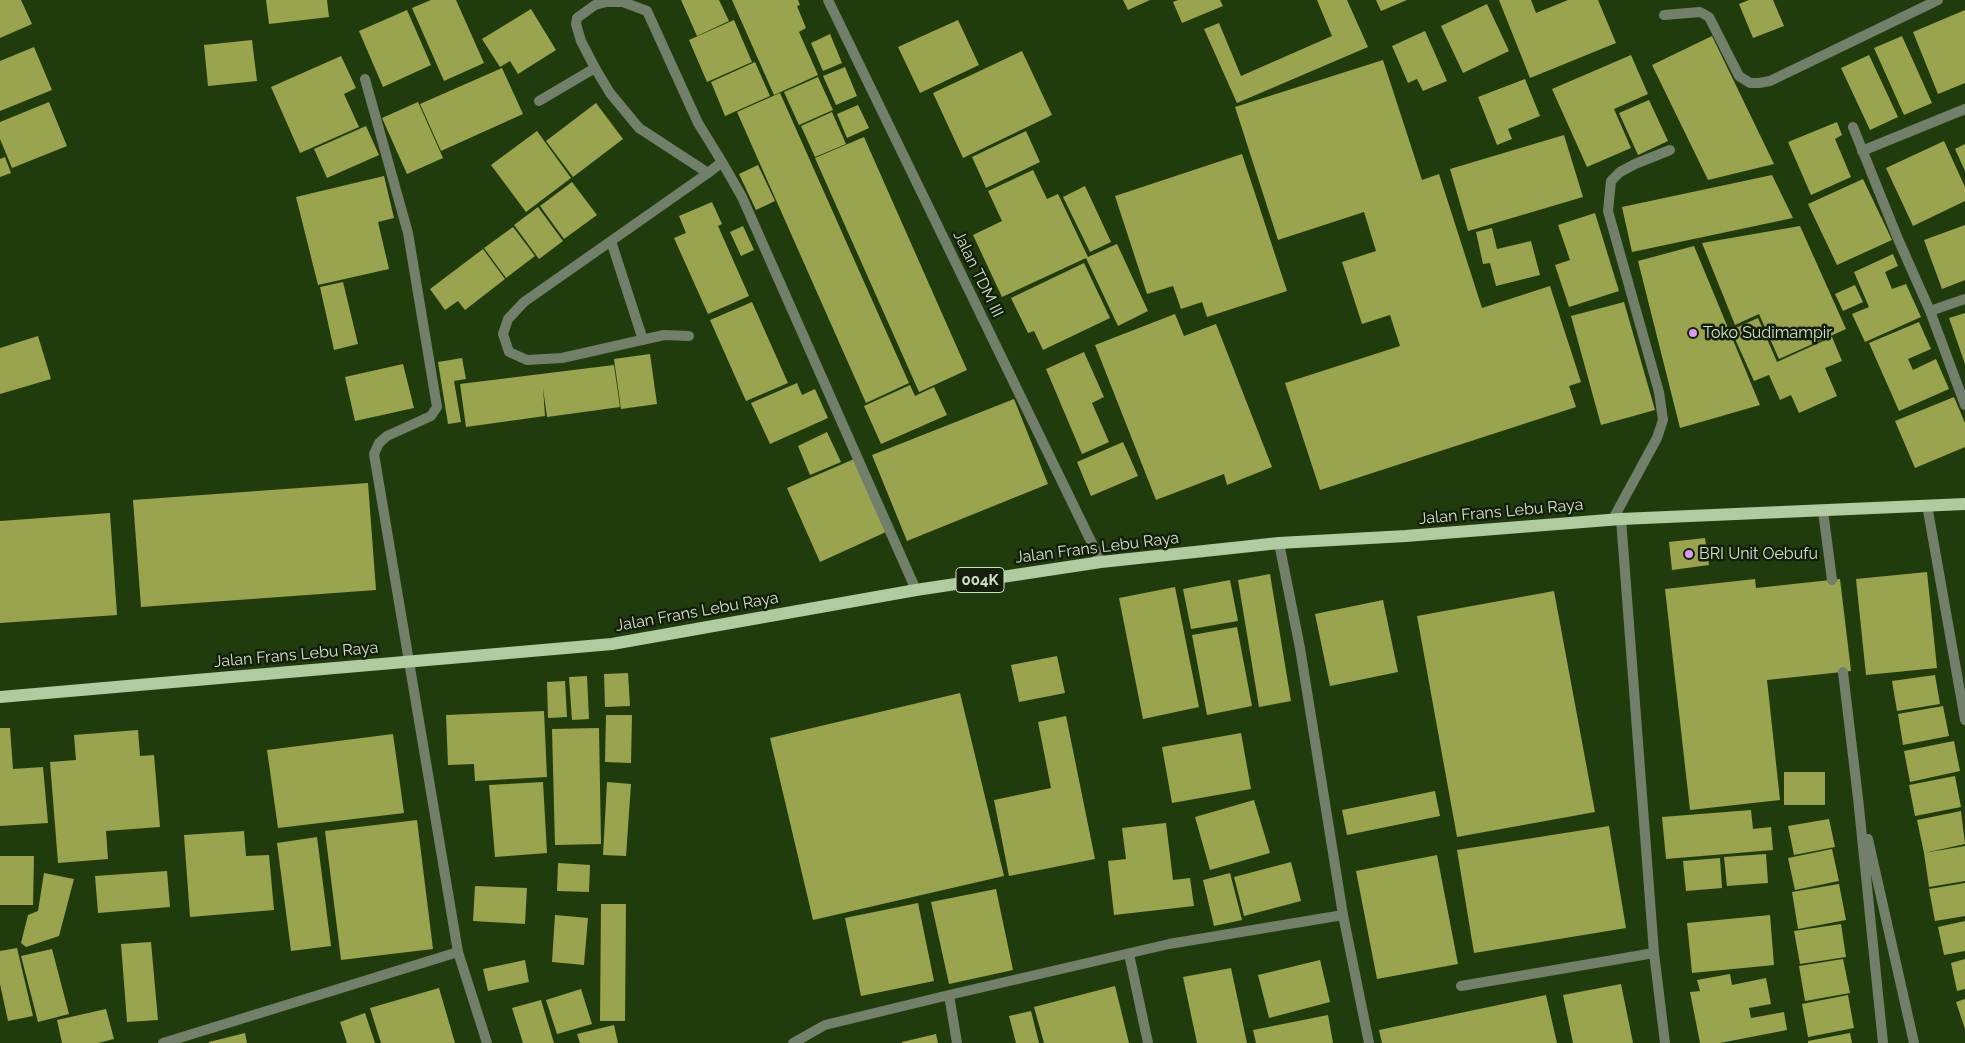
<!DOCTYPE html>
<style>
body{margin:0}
canvas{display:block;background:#213c0c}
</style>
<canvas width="1965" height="1043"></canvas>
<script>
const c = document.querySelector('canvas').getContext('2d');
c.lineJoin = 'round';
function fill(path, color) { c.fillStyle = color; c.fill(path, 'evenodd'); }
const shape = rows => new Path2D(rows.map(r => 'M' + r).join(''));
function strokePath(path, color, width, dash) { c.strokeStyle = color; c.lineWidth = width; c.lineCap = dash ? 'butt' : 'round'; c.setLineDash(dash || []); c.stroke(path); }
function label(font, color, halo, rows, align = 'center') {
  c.font = font + ' Raleway,sans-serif'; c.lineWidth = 5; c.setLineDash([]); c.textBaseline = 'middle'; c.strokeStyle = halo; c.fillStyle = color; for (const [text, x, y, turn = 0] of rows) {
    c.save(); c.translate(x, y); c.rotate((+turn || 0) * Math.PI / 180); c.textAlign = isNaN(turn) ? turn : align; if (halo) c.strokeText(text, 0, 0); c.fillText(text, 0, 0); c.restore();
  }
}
const building = shape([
 [0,0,21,0,32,24,0,38],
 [266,0,327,0,329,17,269,24],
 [431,0,456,0,484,63,444,81,412,8],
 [681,0,719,0,729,21,697,36],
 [732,0,798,0,800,5,797,6,806,28,799,32,818,75,774,95],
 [1123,0,1150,0,1128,10],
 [1178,0,1220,0,1223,6,1182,23,1173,2],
 [1317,0,1347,0,1368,47,1237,103,1204,29,1219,23,1241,76,1332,36],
 [1376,0,1407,0,1381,11],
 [1499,0,1531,0,1536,13,1568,0,1598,0,1616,43,1530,78],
 [1749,0,1773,0,1784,26,1753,38,1739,4],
 [1487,4,1509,51,1463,73,1441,26],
 [531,9,556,50,518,74,510,61,500,67,482,39],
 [407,10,431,65,383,87,359,31],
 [1965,10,1965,83,1938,94,1913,32],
 [734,20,752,62,707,82,689,40],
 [958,20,979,65,920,93,898,47],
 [1425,31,1447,81,1423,91,1417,79,1408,83,1392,46],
 [830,34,842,63,823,71,811,43],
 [1712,36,1774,164,1708,180,1652,65],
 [1902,36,1932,103,1904,115,1874,48],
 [252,40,257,81,208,86,204,45],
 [34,47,52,90,0,111,0,61],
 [1022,51,1052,115,963,158,933,93],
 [1631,55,1648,94,1614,109,1631,148,1587,167,1552,89],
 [1869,55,1898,117,1870,130,1841,68],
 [341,56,356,88,344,94,359,127,300,153,271,87],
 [1383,60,1422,180,1439,174,1482,308,1550,286,1581,382,1569,386,1576,407,1320,490,1285,383,1400,346,1390,315,1362,324,1342,262,1376,251,1364,212,1278,240,1235,107],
 [755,62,770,96,725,116,711,82],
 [845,67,857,96,836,105,823,76],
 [502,68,523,114,441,151,420,104],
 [818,77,833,110,799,125,784,92],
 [1525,79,1540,116,1508,129,1512,139,1497,145,1478,97],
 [780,93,909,383,866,403,737,112],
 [1649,100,1668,141,1638,155,1619,113],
 [49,102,67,146,12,168,0,139,0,122],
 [418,102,443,158,407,174,382,118],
 [596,103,623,139,573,177,546,141],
 [858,105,869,128,847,138,837,114],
 [832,112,846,144,815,157,801,126],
 [1837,122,1842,135,1835,139,1851,177,1811,195,1788,142],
 [366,126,379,155,327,178,314,149],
 [537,131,571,178,526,212,491,165],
 [1026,131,1040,162,986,188,972,157],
 [1564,135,1583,197,1468,231,1450,169],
 [864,137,967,370,919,392,815,158],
 [1944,141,1965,187,1965,201,1913,226,1886,168],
 [1965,144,1965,171,1955,149],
 [1242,154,1287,291,1207,317,1202,302,1181,309,1173,286,1147,294,1115,196],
 [5,157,11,173,0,177,0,159],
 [758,165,775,201,756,210,739,174],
 [1033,170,1047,199,1058,194,1088,257,1117,244,1148,311,1118,326,1086,258,1002,297,973,235,1002,221,988,191],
 [1772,175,1793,218,1632,252,1622,207],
 [384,176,394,218,378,222,389,269,318,285,296,197],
 [1863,179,1892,240,1837,265,1808,204],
 [572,182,597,215,564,239,540,206],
 [1085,186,1111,242,1090,252,1063,197],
 [712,202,722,224,718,226,749,296,708,314,674,238,686,233,679,216],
 [538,207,563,241,539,259,514,225],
 [1595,213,1619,291,1569,307,1555,265,1570,260,1558,225],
 [1965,225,1965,280,1942,289,1924,240],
 [743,226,754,250,741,256,730,232],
 [1800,226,1846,329,1779,359,1759,314,1735,325,1702,243],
 [513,227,535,256,506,278,484,248],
 [1492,228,1497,249,1531,241,1540,275,1496,286,1490,263,1483,264,1476,232],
 [1694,246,1760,405,1680,428,1638,261],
 [483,249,505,279,465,310,458,301,445,310,430,289],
 [1893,254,1898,266,1885,272,1892,289,1906,284,1921,317,1865,342,1852,314,1869,307,1854,272],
 [1084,263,1110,318,1043,350,1034,331,1028,333,1011,298],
 [343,282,358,344,334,350,320,287],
 [1855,285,1863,302,1843,311,1835,294],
 [752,302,788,383,746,401,710,320],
 [1624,302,1655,410,1601,425,1571,316],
 [1965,313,1965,364,1949,318],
 [1175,314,1184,336,1216,324,1272,467,1227,485,1224,474,1156,500,1095,345],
 [1758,318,1777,362,1832,337,1842,361,1825,368,1837,396,1799,413,1791,395,1780,400,1769,375,1754,381,1731,330],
 [1919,322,1931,349,1908,359,1913,370,1936,359,1949,389,1899,411,1869,343],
 [38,336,51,379,0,394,0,348],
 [1084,352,1104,397,1092,403,1109,442,1082,454,1046,369],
 [650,354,657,404,621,409,614,359],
 [462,358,466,379,454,381,461,422,448,424,438,362],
 [403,364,414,408,355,421,345,377],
 [614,365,620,407,547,417,543,388,545,416,466,427,460,384],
 [797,383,802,395,815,389,828,418,770,444,751,403],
 [910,385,915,396,934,387,947,415,881,444,864,406],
 [1954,397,1965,423,1965,447,1915,468,1895,421],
 [1014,399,1048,484,907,541,872,455],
 [827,432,841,462,810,475,798,446],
 [1123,442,1138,476,1091,496,1077,462],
 [854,459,886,532,820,562,787,488],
 [368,483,376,590,141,607,133,500],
 [110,513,117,615,0,623,0,521],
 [1705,538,1709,565,1672,570,1669,542],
 [1927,572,1937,668,1866,675,1856,579],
 [1270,574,1291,701,1259,707,1238,580],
 [1755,579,1756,588,1840,579,1851,671,1767,680,1780,800,1690,810,1665,589],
 [1230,580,1238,621,1191,629,1183,589],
 [1175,587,1199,707,1143,719,1119,598],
 [1554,591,1595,812,1457,837,1417,616],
 [1383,600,1398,672,1330,686,1315,614],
 [1237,627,1252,706,1207,715,1192,635],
 [1057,656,1065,693,1019,702,1011,665],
 [628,673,630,706,605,707,604,674],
 [1935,675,1940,704,1897,711,1892,681],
 [587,676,589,719,572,720,569,677],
 [565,681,567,717,548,718,547,682],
 [960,693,1004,876,813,920,770,738],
 [1943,706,1949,736,1903,745,1898,714],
 [544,711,547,777,475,781,474,764,448,765,446,715],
 [606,715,632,715,631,763,605,762],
 [1066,716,1095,859,1009,876,994,800,1051,788,1038,722],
 [0,728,10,728,13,769,43,767,48,823,0,826],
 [599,728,601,844,555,845,552,729],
 [138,730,140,756,154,755,160,827,106,831,108,859,58,863,50,762,76,760,74,735],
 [1241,733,1251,789,1172,803,1162,747],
 [393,734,404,813,278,828,267,750],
 [1954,741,1960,771,1910,782,1904,751],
 [1784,772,1825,772,1825,805,1784,805],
 [1955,776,1961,807,1915,816,1909,785],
 [543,782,547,853,495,857,489,785],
 [607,782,631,784,626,856,603,855],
 [1435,791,1440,816,1347,835,1342,810],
 [1254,800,1270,853,1210,870,1195,817],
 [1751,810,1753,829,1771,827,1773,850,1666,859,1662,817],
 [1961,811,1965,844,1924,853,1917,820],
 [1829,819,1835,847,1794,855,1788,826],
 [417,820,433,949,341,960,325,831],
 [1166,823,1173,880,1190,878,1194,906,1114,915,1108,861,1126,859,1122,828],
 [1609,826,1626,928,1474,953,1457,850],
 [244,831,246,856,269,855,274,910,190,917,184,835],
 [317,837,331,946,291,951,277,843],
 [1965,846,1965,881,1929,887,1924,853],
 [1832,849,1839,881,1795,890,1788,858],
 [1766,854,1768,883,1727,886,1724,857],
 [1437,855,1458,964,1377,979,1356,871],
 [0,856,34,856,33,905,0,905],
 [1720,858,1722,888,1686,891,1683,861],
 [1291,862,1301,901,1244,916,1234,877],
 [558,863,590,865,589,892,557,891],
 [167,871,170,907,98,913,95,876],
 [44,873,74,879,59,936,26,947,21,943,28,915,38,911],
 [1230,873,1242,920,1214,926,1203,880],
 [1965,883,1965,916,1935,921,1929,889],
 [1839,884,1846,920,1798,929,1792,892],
 [475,886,527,888,525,924,473,921],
 [996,889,1013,970,949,984,931,902],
 [918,903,934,981,861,996,845,918],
 [601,904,626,904,625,1021,600,1021],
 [555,915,588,918,584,965,552,962],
 [1770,915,1774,965,1692,973,1687,923],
 [1965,921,1965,951,1944,955,1938,927],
 [1841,924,1846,957,1800,964,1794,931],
 [151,942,158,1020,127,1022,121,944],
 [17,948,33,1016,8,1021,0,984,0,951],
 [52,949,69,1014,38,1022,21,956],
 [1843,959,1850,993,1805,1001,1799,966],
 [1965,959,1965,989,1957,991,1951,963],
 [525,960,529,982,488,991,483,969],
 [1320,960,1330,1002,1269,1018,1258,975],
 [1231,968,1247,1043,1197,1043,1183,977],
 [1730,974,1732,985,1766,978,1771,1004,1749,1008,1751,1018,1784,1012,1787,1030,1720,1043,1700,1043,1690,992,1700,991,1697,980],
 [1621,984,1633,1043,1573,1043,1563,995],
 [1115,986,1129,1043,1044,1043,1034,1007],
 [439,988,455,1043,381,1043,370,1008],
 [581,989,592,1024,557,1034,546,1000],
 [1546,995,1557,1043,1382,1043,1379,1030],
 [1848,995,1854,1028,1808,1037,1802,1004],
 [1965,999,1965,1029,1956,1002],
 [541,1000,554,1043,523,1043,512,1008],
 [106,1009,114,1039,98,1043,62,1043,57,1020],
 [1031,1011,1039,1043,1016,1043,1009,1016],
 [365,1013,375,1043,347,1043,340,1022],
 [1328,1015,1333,1043,1256,1043,1253,1030],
 [614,1025,618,1043,580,1043,577,1034],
 [245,1033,247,1043,209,1043,209,1042],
 [1850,1033,1852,1043,1808,1043,1808,1041],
 [936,1034,938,1043,902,1043,902,1042]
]);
const lane = shape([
 [539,101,595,68],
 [1927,505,1965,720],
 [1823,511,1832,580],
 [1613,519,1657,438,1663,420,1659,392,1608,211,1611,181,1620,172,1635,164,1670,150],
 [1843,672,1858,798,1883,1043],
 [1868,839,1914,1043],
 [1461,986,1654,953]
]);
const street = shape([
 [828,0,1101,562],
 [1664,15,1700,12,1709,17,1739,76,1750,83,1759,83,1770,81,1938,0],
 [365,79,408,233,437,407,431,416,387,436,379,443,374,454,458,952,487,1043],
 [1853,127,1898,239,1930,311,1965,405],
 [1862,151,1965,109],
 [722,162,708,173,639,128,610,93,595,68,581,41,576,24,577,18,595,5,606,2,623,2,647,11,698,123,722,162,742,197,916,590],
 [611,241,643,340],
 [1930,311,1965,299],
 [689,336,664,335,562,358,527,360,509,352,503,334,508,319,524,302,708,173],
 [1621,519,1654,953,1665,1043],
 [1279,543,1300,648,1343,915,1369,1043],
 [1129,954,1148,1043],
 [949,995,957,1043],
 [163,1043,458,952],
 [793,1043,825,1025,949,995,1169,944,1343,915]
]);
const primary = shape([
 [0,697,612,644,916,590,1101,562,1279,543,1406,536,1621,519,1965,504]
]);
const markers = [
 [1693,333,5,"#d99af7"],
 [1689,554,5,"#d99af7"]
];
const shields = [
 [980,580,48]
];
const shieldNames = [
 ["004K",980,580]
];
const streetNames = [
 ["Jalan TDM III",978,274,64],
 ["Jalan Frans Lebu Raya",1501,512,-5],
 ["Jalan Frans Lebu Raya",1097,548,-7],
 ["Jalan Frans Lebu Raya",697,612,-10],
 ["Jalan Frans Lebu Raya",296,655,-5]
];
const poiNames = [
 ["Toko Sudimampir",1703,333],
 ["BRI Unit Oebufu",1699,554]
];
fill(building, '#9aa34e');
strokePath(lane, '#727f6a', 10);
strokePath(street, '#727f6a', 10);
strokePath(primary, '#afcb9f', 12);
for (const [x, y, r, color] of markers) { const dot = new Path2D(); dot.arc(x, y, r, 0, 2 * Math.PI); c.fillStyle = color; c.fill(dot); strokePath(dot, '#131f0b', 2); }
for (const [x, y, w] of shields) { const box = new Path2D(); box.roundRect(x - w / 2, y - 12.5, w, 25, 4); c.fillStyle = '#131f0b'; c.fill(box); strokePath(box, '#d0e1c7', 1); }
label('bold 15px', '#d0e1c7', null, shieldNames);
label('16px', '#d0e1c7', '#131f0b', streetNames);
label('16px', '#d0e1c7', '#131f0b', poiNames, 'left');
</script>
